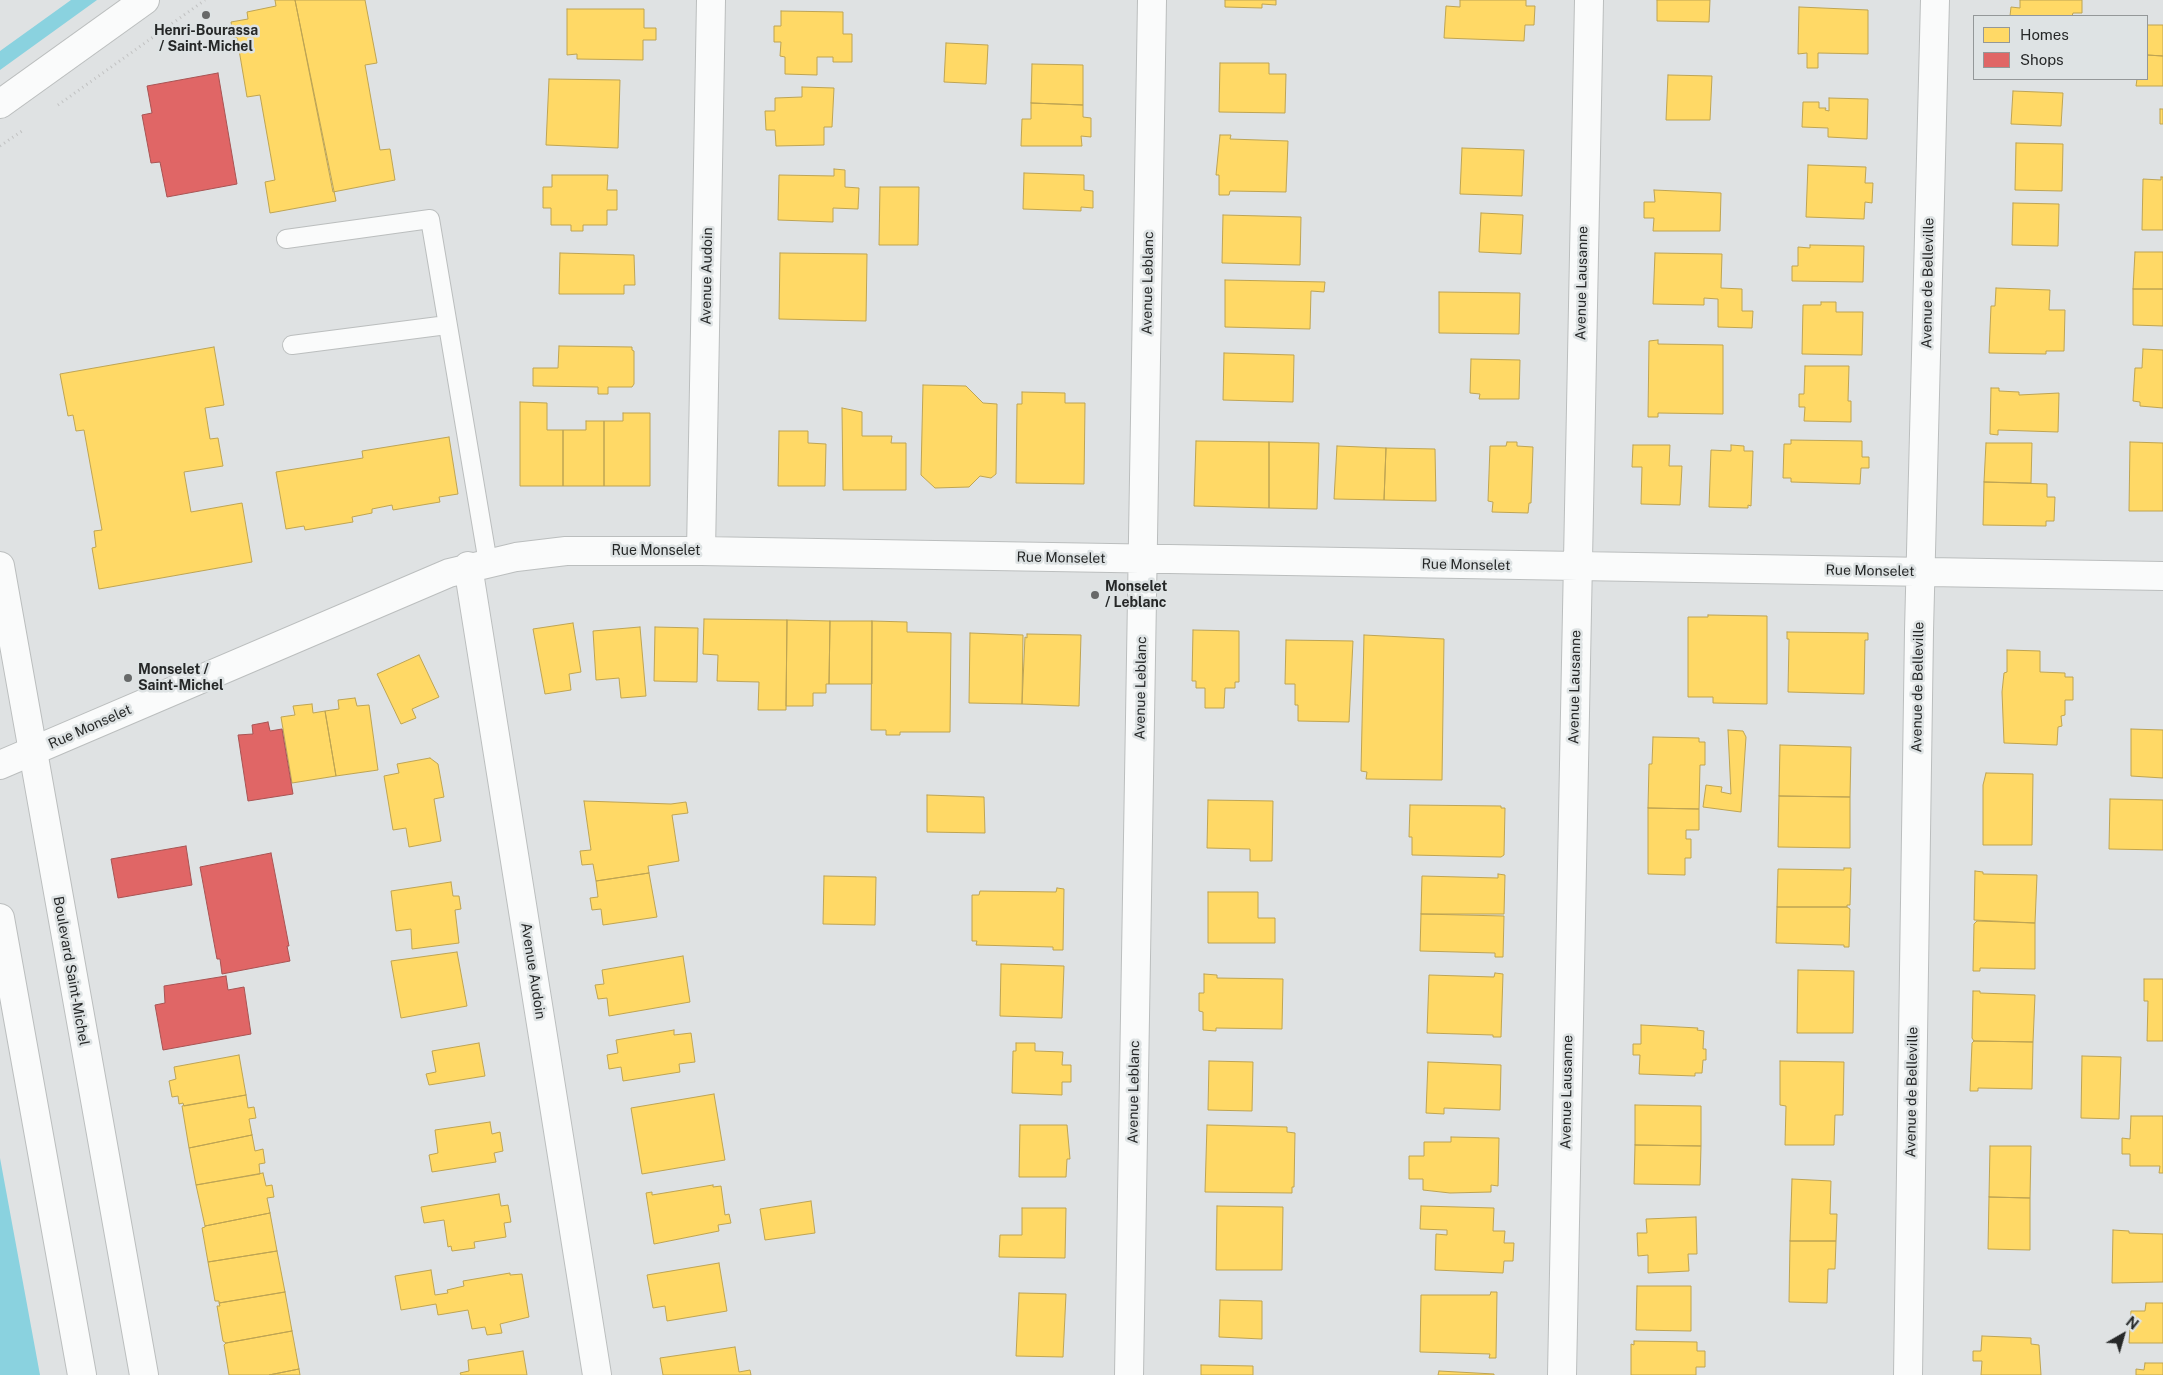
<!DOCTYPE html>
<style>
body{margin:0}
#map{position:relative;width:2163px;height:1375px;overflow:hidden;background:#dfe2e3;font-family:"Public Sans",sans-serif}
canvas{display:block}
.legend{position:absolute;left:1973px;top:15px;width:175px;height:65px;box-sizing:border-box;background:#dee3e4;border:1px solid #949899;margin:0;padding:6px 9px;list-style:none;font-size:15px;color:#262828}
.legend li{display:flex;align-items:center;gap:10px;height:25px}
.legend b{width:25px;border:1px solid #949899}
.north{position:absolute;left:2098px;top:1310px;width:50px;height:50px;-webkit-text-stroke:4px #dee3e4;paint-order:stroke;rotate:38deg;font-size:14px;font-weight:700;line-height:20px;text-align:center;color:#262828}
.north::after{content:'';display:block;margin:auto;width:18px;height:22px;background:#262828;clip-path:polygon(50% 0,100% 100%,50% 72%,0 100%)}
</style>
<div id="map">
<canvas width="2163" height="1375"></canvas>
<ul class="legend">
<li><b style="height:14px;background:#ffd966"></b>Homes</li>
<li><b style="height:14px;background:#e06666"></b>Shops</li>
</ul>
<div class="north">N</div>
</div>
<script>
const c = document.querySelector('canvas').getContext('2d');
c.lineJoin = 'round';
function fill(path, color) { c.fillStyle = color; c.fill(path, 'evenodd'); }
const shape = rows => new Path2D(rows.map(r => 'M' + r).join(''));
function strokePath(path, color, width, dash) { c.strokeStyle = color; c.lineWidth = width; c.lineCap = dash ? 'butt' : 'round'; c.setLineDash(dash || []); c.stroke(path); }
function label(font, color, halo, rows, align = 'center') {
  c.font = font + ' "Public Sans",sans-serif'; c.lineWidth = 5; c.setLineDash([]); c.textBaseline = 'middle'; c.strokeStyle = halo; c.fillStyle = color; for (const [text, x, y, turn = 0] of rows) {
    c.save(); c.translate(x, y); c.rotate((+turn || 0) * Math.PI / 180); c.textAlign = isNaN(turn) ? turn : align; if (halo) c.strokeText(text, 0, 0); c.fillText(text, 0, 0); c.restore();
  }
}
const green = shape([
 [71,0,97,0,0,70,0,51],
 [0,1158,40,1375,0,1375]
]);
const homes = shape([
 [275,0,295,0,336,201,270,213,265,182,275,180,260,95,247,97,237,38,234,38,231,22,248,19,247,12,276,6,275,0],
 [295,0,365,0,377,63,365,65,380,150,390,149,395,180,333,192,295,0],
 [1225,0,1276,0,1276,5,1262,4,1262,8,1225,7,1225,0],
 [1460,0,1526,0,1526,6,1535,6,1534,25,1525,25,1524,41,1444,38,1446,6,1460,7,1460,0],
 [1657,0,1710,0,1709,22,1657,21,1657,0],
 [2020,0,2082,0,2082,13,2073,13,2072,16,2010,16,2011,7,2020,8,2020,0],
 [1799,7,1868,10,1868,54,1818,53,1818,68,1807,68,1807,53,1798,54,1799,7],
 [567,9,644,9,644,28,656,28,656,40,643,40,643,60,577,59,577,54,567,55,567,9],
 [781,11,843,12,843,34,852,34,852,62,833,62,833,57,817,57,817,75,785,74,785,57,780,56,781,42,774,42,774,26,781,26,781,11],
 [2147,25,2163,25,2163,56,2147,55,2147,25],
 [946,43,988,45,986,84,944,82,946,43],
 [2147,55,2163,56,2163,86,2136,86,2137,79,2147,79,2147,55],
 [1220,63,1269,63,1269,74,1286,74,1285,113,1219,112,1220,63],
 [1032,64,1083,65,1083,105,1031,103,1032,64],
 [1668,75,1712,76,1710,120,1666,120,1668,75],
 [549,79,620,80,618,148,546,145,549,79],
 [802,87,834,88,832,127,824,127,824,145,776,146,775,130,766,130,765,111,775,111,775,98,802,97,802,87],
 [2013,91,2063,93,2061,126,2011,124,2013,91],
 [1829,98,1868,99,1867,139,1828,137,1828,128,1802,127,1803,102,1819,102,1819,108,1826,108,1825,110,1829,111,1829,98],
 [1031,103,1083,105,1083,117,1091,118,1091,137,1081,136,1082,146,1021,146,1022,119,1031,119,1031,103],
 [2160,109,2163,109,2163,124,2160,124,2160,109],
 [1220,135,1231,135,1230,139,1288,141,1286,192,1230,191,1229,195,1219,195,1219,175,1216,175,1220,135],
 [2016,143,2063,144,2062,191,2015,190,2016,143],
 [1462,148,1524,150,1522,196,1460,194,1462,148],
 [1808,165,1866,167,1865,183,1873,183,1872,203,1865,202,1864,219,1806,217,1808,165],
 [834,169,845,170,845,187,859,188,858,209,833,208,833,222,778,220,779,175,834,176,834,169],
 [1024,173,1084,175,1084,190,1093,191,1093,208,1081,207,1081,211,1023,209,1024,173],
 [552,175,608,175,607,190,617,190,617,210,607,210,607,225,583,225,583,231,571,231,571,225,551,225,551,208,543,208,543,187,552,187,552,175],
 [2161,177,2163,177,2163,230,2142,230,2143,179,2161,180,2161,177],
 [880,187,919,187,918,245,879,245,880,187],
 [1654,190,1721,193,1720,231,1653,231,1654,218,1644,218,1644,202,1655,202,1654,190],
 [2013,203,2059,204,2058,246,2012,245,2013,203],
 [1481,213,1523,215,1521,254,1479,252,1481,213],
 [1223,215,1301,217,1300,265,1222,263,1223,215],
 [1810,245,1864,246,1863,282,1792,281,1792,266,1798,266,1798,247,1810,248,1810,245],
 [2135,252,2163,252,2163,289,2133,289,2135,252],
 [560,253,634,255,635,285,624,285,624,294,559,294,560,253],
 [780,253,867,254,866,321,779,319,780,253],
 [1655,253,1722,254,1721,288,1742,289,1742,311,1753,311,1752,328,1718,327,1718,299,1704,298,1704,305,1653,304,1655,253],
 [1225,280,1325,282,1324,292,1311,291,1310,329,1225,327,1225,280],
 [1996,288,2050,290,2049,310,2065,310,2064,351,2046,351,2046,354,1989,353,1991,306,1995,306,1996,288],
 [2133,289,2163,289,2163,326,2133,325,2133,289],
 [1439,292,1520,293,1519,334,1439,333,1439,292],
 [1821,302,1836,302,1836,312,1863,312,1862,355,1802,354,1803,305,1821,305,1821,302],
 [1658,340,1658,344,1723,345,1723,414,1658,413,1658,417,1648,417,1649,341,1658,340],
 [559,346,632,347,632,350,634,351,634,384,632,387,608,387,608,394,598,394,598,387,533,386,533,368,558,368,559,346],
 [214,347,224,405,205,408,210,439,218,438,223,466,184,472,191,512,242,503,252,562,99,589,92,548,96,547,94,531,102,530,84,430,76,431,73,415,68,416,60,374,214,347],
 [2143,349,2163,350,2163,408,2140,406,2140,402,2133,401,2135,368,2142,368,2143,349],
 [1224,353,1294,355,1293,402,1223,400,1224,353],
 [1471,359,1520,360,1519,399,1479,399,1480,394,1470,393,1471,359],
 [1805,366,1849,366,1848,401,1851,401,1851,422,1804,421,1805,407,1799,407,1799,394,1804,394,1805,366],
 [923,385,966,386,983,403,997,404,996,474,991,478,980,476,969,487,935,488,921,475,923,385],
 [1991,388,1999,388,1999,391,2019,392,2019,395,2059,393,2058,432,1998,430,1998,435,1990,434,1991,388],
 [1022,392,1065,393,1065,403,1085,403,1084,484,1016,483,1017,404,1022,404,1022,392],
 [520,402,547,403,547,430,563,430,563,486,520,486,520,402],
 [842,408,862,412,862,436,892,436,891,443,906,443,906,490,843,490,842,408],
 [623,413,650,413,650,486,604,486,604,421,623,421,623,413],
 [586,421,604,421,604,486,563,486,563,430,586,430,586,421],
 [779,431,808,431,808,443,826,444,825,486,778,486,779,431],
 [449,437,458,494,439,497,440,502,422,505,393,510,392,505,372,509,372,513,352,517,353,522,305,530,304,526,286,529,276,472,363,458,362,451,449,437],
 [1791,440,1862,441,1862,457,1869,457,1869,468,1861,468,1860,484,1791,482,1791,478,1783,478,1784,444,1791,444,1791,440],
 [1196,441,1269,442,1269,508,1194,506,1196,441],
 [1269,442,1319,443,1317,509,1269,508,1269,442],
 [1507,442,1517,442,1517,446,1533,447,1531,503,1529,503,1528,513,1492,512,1493,502,1488,501,1490,446,1506,446,1507,442],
 [2130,442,2163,443,2163,511,2129,511,2130,442],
 [1986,443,2032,443,2031,483,1984,482,1986,443],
 [1633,445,1670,445,1669,466,1682,466,1680,505,1641,504,1642,467,1632,467,1633,445],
 [1731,445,1744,446,1744,451,1753,451,1751,506,1748,505,1748,508,1709,507,1711,450,1731,451,1731,445],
 [1337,446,1386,448,1384,500,1334,499,1337,446],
 [1386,448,1435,449,1436,501,1384,500,1386,448],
 [1984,482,2047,484,2047,497,2055,497,2054,521,2046,521,2046,526,1983,525,1984,482],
 [1708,615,1767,616,1767,704,1713,703,1713,697,1688,697,1688,617,1708,617,1708,615],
 [704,619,787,620,786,710,758,710,759,682,717,681,718,655,703,654,704,619],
 [787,620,830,621,829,684,826,684,826,693,813,693,813,706,786,706,787,620],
 [830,621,872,621,872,684,829,684,830,621],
 [872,621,907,622,907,632,951,633,950,732,900,732,900,735,886,735,886,730,871,730,872,621],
 [573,623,581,672,569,674,571,690,545,694,533,629,573,623],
 [640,627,646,696,621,698,619,678,596,680,593,631,640,627],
 [655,627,698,628,697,682,654,681,655,627],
 [1193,630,1239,631,1239,682,1235,682,1235,688,1225,688,1224,708,1205,708,1205,688,1196,688,1196,681,1192,681,1193,630],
 [1787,632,1868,633,1868,640,1865,640,1864,694,1788,692,1789,639,1787,639,1787,632],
 [970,633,1023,635,1022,704,969,703,970,633],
 [1027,634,1081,635,1079,706,1022,704,1025,637,1027,638,1027,634],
 [1364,635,1444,639,1442,780,1366,779,1367,772,1361,771,1364,635],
 [1286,640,1353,641,1349,722,1298,721,1298,705,1295,705,1295,684,1285,684,1286,640],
 [2007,650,2040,651,2040,672,2065,673,2065,677,2073,677,2073,700,2065,700,2065,715,2061,716,2062,726,2058,727,2057,745,2004,743,2002,692,2004,673,2007,672,2007,650],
 [419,655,439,697,412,709,416,718,401,724,377,674,419,655],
 [355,698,357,706,369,705,378,770,336,776,325,711,339,709,338,700,355,698],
 [312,704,313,713,325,711,336,776,292,783,281,717,295,715,293,706,312,704],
 [2131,729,2163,730,2163,778,2131,776,2131,729],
 [1728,730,1743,731,1746,737,1741,812,1703,807,1706,785,1722,787,1721,792,1731,794,1728,730],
 [1653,737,1699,738,1699,742,1705,742,1705,765,1700,765,1699,809,1648,808,1649,764,1652,764,1653,737],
 [1780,745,1851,747,1850,797,1779,796,1780,745],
 [430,758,438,764,444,797,434,799,441,841,409,847,406,828,393,830,384,776,399,773,397,764,430,758],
 [1986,773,2033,774,2032,845,1983,845,1983,785,1986,773],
 [927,795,984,797,985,833,927,832,927,795],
 [1779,796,1850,797,1850,848,1778,847,1779,796],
 [2110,799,2163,800,2163,850,2109,849,2110,799],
 [1208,800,1273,801,1272,861,1250,861,1250,849,1207,848,1208,800],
 [584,801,671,804,686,802,688,813,672,815,679,861,648,866,649,873,596,881,593,864,582,865,580,851,591,850,584,801],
 [1410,805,1501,806,1501,808,1505,808,1504,855,1501,857,1412,855,1412,837,1409,837,1410,805],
 [1648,808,1699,809,1699,830,1686,830,1686,839,1691,839,1691,858,1685,858,1685,875,1648,874,1648,808],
 [1844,868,1851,868,1850,905,1847,905,1847,907,1777,907,1778,869,1844,870,1844,868],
 [1975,871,1983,872,1983,874,2037,875,2035,923,1974,920,1975,871],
 [649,873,657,917,603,925,601,909,592,910,590,898,598,897,596,881,649,873],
 [1498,874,1505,875,1504,914,1421,914,1422,876,1498,878,1498,874],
 [824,876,876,877,875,925,823,924,824,876],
 [451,882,453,896,459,896,461,909,455,910,459,943,412,949,411,929,396,931,391,891,451,882],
 [1057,888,1064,889,1063,950,1053,950,1053,947,976,945,977,941,972,941,972,895,979,895,980,891,1056,892,1057,888],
 [1208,892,1258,892,1258,918,1275,918,1275,943,1208,943,1208,892],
 [1777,907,1847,907,1850,909,1849,947,1844,947,1844,945,1776,943,1777,907],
 [1421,914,1504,916,1503,957,1495,957,1495,953,1420,951,1421,914],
 [1977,921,2035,923,2035,969,1980,968,1980,971,1973,971,1974,924,1977,921],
 [457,952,467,1006,401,1018,391,961,457,952],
 [683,956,690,1002,609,1016,607,998,598,999,595,985,604,984,602,970,683,956],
 [1001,964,1064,966,1062,1018,1000,1016,1001,964],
 [1798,970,1854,971,1853,1033,1797,1033,1798,970],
 [1495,973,1503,974,1501,1037,1493,1037,1493,1035,1427,1033,1429,975,1494,977,1495,973],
 [1204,974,1217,975,1217,978,1283,979,1282,1029,1216,1028,1216,1031,1203,1030,1203,1012,1199,1011,1199,993,1204,993,1204,974],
 [2144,979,2163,979,2163,1041,2147,1041,2148,1001,2144,1001,2144,979],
 [1973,991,1980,991,1980,993,2035,995,2033,1042,1974,1041,1972,1038,1973,991],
 [1641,1025,1698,1028,1697,1030,1704,1031,1703,1049,1706,1049,1706,1060,1703,1060,1702,1073,1695,1073,1695,1076,1639,1074,1640,1055,1633,1055,1633,1044,1641,1044,1641,1025],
 [674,1030,674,1035,691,1033,695,1062,679,1064,680,1072,623,1081,621,1067,609,1069,607,1055,618,1053,616,1040,674,1030],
 [1974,1041,2033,1042,2032,1089,1978,1088,1978,1091,1970,1091,1972,1043,1974,1041],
 [479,1043,485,1076,429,1085,426,1074,436,1072,432,1051,479,1043],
 [1016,1043,1035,1043,1035,1051,1063,1052,1062,1065,1071,1065,1071,1082,1062,1082,1062,1095,1012,1093,1013,1051,1016,1051,1016,1043],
 [239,1055,246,1095,184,1106,183,1103,179,1104,178,1096,172,1097,169,1081,176,1079,174,1067,239,1055],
 [2082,1056,2121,1057,2119,1119,2081,1118,2082,1056],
 [1209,1061,1253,1062,1252,1111,1208,1110,1209,1061],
 [1780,1061,1844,1062,1843,1115,1835,1115,1834,1145,1785,1145,1786,1106,1780,1105,1780,1061],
 [1428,1062,1501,1065,1500,1110,1444,1108,1444,1114,1426,1113,1428,1062],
 [714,1094,725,1160,642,1174,631,1108,714,1094],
 [246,1095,248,1108,254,1107,256,1118,249,1119,252,1135,189,1148,182,1106,246,1095],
 [1635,1105,1701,1106,1701,1146,1635,1145,1635,1105],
 [2131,1116,2163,1116,2163,1173,2159,1173,2160,1166,2130,1166,2130,1154,2122,1154,2122,1138,2130,1139,2131,1116],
 [490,1122,492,1134,500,1132,503,1151,494,1153,496,1162,432,1172,429,1155,438,1153,435,1130,490,1122],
 [1020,1125,1067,1125,1070,1159,1067,1159,1066,1177,1019,1177,1020,1125],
 [1207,1125,1287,1127,1287,1132,1295,1133,1294,1187,1292,1187,1292,1193,1205,1192,1207,1125],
 [252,1135,255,1151,263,1149,265,1163,259,1164,260,1174,196,1185,189,1148,252,1135],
 [1451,1137,1499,1138,1498,1186,1491,1185,1491,1192,1450,1193,1423,1190,1423,1179,1409,1179,1409,1156,1424,1156,1424,1142,1451,1142,1451,1137],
 [1635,1145,1701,1146,1700,1185,1634,1184,1635,1145],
 [1990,1146,2031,1146,2030,1198,1989,1197,1990,1146],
 [263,1173,266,1186,272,1185,274,1197,267,1198,270,1213,205,1226,196,1185,263,1173],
 [1792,1179,1831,1181,1830,1214,1837,1214,1836,1241,1790,1241,1792,1179],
 [713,1185,713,1187,721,1186,725,1215,729,1214,731,1223,718,1225,719,1231,654,1244,646,1193,652,1192,652,1195,713,1185],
 [499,1194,501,1206,508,1205,511,1222,504,1223,506,1237,474,1242,475,1248,452,1251,451,1246,448,1247,444,1220,424,1223,421,1207,499,1194],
 [1989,1197,2030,1198,2030,1250,1988,1249,1989,1197],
 [811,1201,815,1233,765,1240,760,1209,811,1201],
 [1217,1206,1283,1207,1282,1270,1216,1270,1217,1206],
 [1421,1206,1494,1208,1493,1231,1505,1231,1504,1243,1514,1243,1513,1261,1504,1261,1503,1273,1435,1270,1436,1234,1447,1235,1447,1230,1420,1229,1421,1206],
 [1022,1208,1066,1208,1065,1258,999,1257,1000,1235,1022,1235,1022,1208],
 [270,1213,277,1251,208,1262,202,1228,205,1227,205,1226,270,1213],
 [1696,1217,1697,1254,1688,1254,1689,1271,1648,1273,1648,1255,1638,1256,1637,1233,1647,1233,1646,1219,1696,1217],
 [2113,1230,2129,1231,2129,1233,2163,1234,2163,1282,2112,1283,2113,1230],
 [1790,1241,1836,1241,1835,1269,1828,1269,1827,1303,1789,1302,1790,1241],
 [277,1251,285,1292,219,1303,219,1301,215,1301,208,1262,277,1251],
 [719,1263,727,1311,667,1321,665,1306,653,1308,647,1275,719,1263],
 [431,1270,435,1295,448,1293,447,1290,464,1286,463,1281,510,1273,510,1275,522,1274,529,1317,500,1324,502,1333,487,1335,485,1327,472,1329,468,1310,438,1315,436,1304,401,1310,395,1276,431,1270],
 [1637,1286,1691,1286,1691,1331,1636,1330,1637,1286],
 [285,1292,292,1331,226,1343,223,1341,217,1306,220,1306,219,1303,285,1292],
 [1491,1292,1497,1292,1496,1358,1489,1358,1490,1354,1420,1352,1421,1295,1490,1295,1491,1292],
 [1019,1293,1066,1294,1063,1357,1016,1356,1019,1293],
 [1220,1300,1262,1301,1262,1339,1219,1337,1220,1300],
 [2146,1303,2163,1303,2163,1343,2129,1343,2131,1311,2145,1311,2146,1303],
 [292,1331,299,1369,269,1375,229,1375,224,1345,226,1343,292,1331],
 [1982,1336,2031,1338,2031,1344,2039,1345,2041,1375,1981,1375,1982,1361,1973,1361,1973,1351,1981,1351,1982,1336],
 [1634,1341,1697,1342,1697,1351,1705,1351,1705,1367,1696,1367,1696,1375,1631,1375,1631,1344,1634,1345,1634,1341],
 [735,1347,739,1372,750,1370,751,1375,663,1375,660,1358,735,1347],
 [523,1351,527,1375,461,1375,460,1373,469,1371,468,1360,523,1351],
 [2145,1363,2163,1363,2163,1375,2136,1375,2136,1369,2144,1370,2145,1363],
 [1201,1365,1253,1366,1253,1375,1201,1375,1201,1365],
 [299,1369,300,1375,269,1375,299,1369],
 [1439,1371,1494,1374,1494,1375,1438,1375,1439,1371]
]);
const shops = shape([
 [218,73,237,184,167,197,160,162,151,163,142,115,152,113,147,86,218,73],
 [268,722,270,731,282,729,293,794,248,801,238,735,253,734,252,725,268,722],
 [186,846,192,885,118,898,111,859,186,846],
 [271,853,289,946,287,946,290,961,222,974,220,959,217,959,200,867,271,853],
 [226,976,228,990,244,987,251,1034,163,1050,155,1005,165,1003,164,986,226,976]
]);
const path = shape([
 [58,105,205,0],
 [0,146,22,131]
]);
const lane = shape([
 [286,239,430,219,488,563],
 [292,345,447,325]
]);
const street = shape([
 [701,551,711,0],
 [468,566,597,1375],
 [0,765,449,573,516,557,566,551,701,551,2163,576],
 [1129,1375,1152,0],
 [1562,1375,1589,0],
 [1908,1375,1919,631,1935,0]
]);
const secondary = shape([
 [0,566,144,1375],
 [0,918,82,1375]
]);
const primary = shape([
 [0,104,145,0]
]);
const markers = [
 [206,15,5,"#676969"],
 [1095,595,5,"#676969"],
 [128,678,5,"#676969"]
];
const poiNames = [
 ["Henri-Bourassa",206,31,"center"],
 ["/ Saint-Michel",206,47,"center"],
 ["Monselet",1105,587],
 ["/ Leblanc",1105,603],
 ["Monselet /",138,670],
 ["Saint-Michel",138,686]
];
const streetNames = [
 ["Avenue Audoin",707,276,-89],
 ["Avenue Leblanc",1148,283,-89],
 ["Avenue Lausanne",1582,283,-89],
 ["Avenue de Belleville",1928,283,-89],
 ["Rue Monselet",656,551],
 ["Rue Monselet",1061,558,1],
 ["Rue Monselet",1466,565,1],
 ["Rue Monselet",1870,571,1],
 ["Avenue Lausanne",1575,687,-89],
 ["Avenue de Belleville",1918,687,-89],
 ["Avenue Leblanc",1141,688,-89],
 ["Rue Monselet",90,727,-24],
 ["Boulevard Saint-Michel",71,971,80],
 ["Avenue Audoin",533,971,81],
 ["Avenue Leblanc",1134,1092,-89],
 ["Avenue Lausanne",1567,1092,-89],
 ["Avenue de Belleville",1912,1092,-89]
];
fill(green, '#8ad2df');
fill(homes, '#ffd966');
strokePath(homes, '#bea453', 1);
fill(shops, '#e06666');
strokePath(shops, '#a85353', 1);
strokePath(lane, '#bbbebe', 20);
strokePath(street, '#bbbebe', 30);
strokePath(secondary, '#bbbebe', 30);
strokePath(primary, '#bbbebe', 30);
strokePath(path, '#c1c2c2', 3, [1, 4]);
strokePath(lane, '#fafbfb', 18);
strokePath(street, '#fafbfb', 28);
strokePath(secondary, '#fafbfb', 28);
strokePath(primary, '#fafbfb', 28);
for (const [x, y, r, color] of markers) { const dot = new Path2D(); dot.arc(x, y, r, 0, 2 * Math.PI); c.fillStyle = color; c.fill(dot); strokePath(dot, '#dee3e4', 2); }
label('bold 14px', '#262828', '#dee3e4', poiNames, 'left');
label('14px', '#262828', '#dee3e4', streetNames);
</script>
